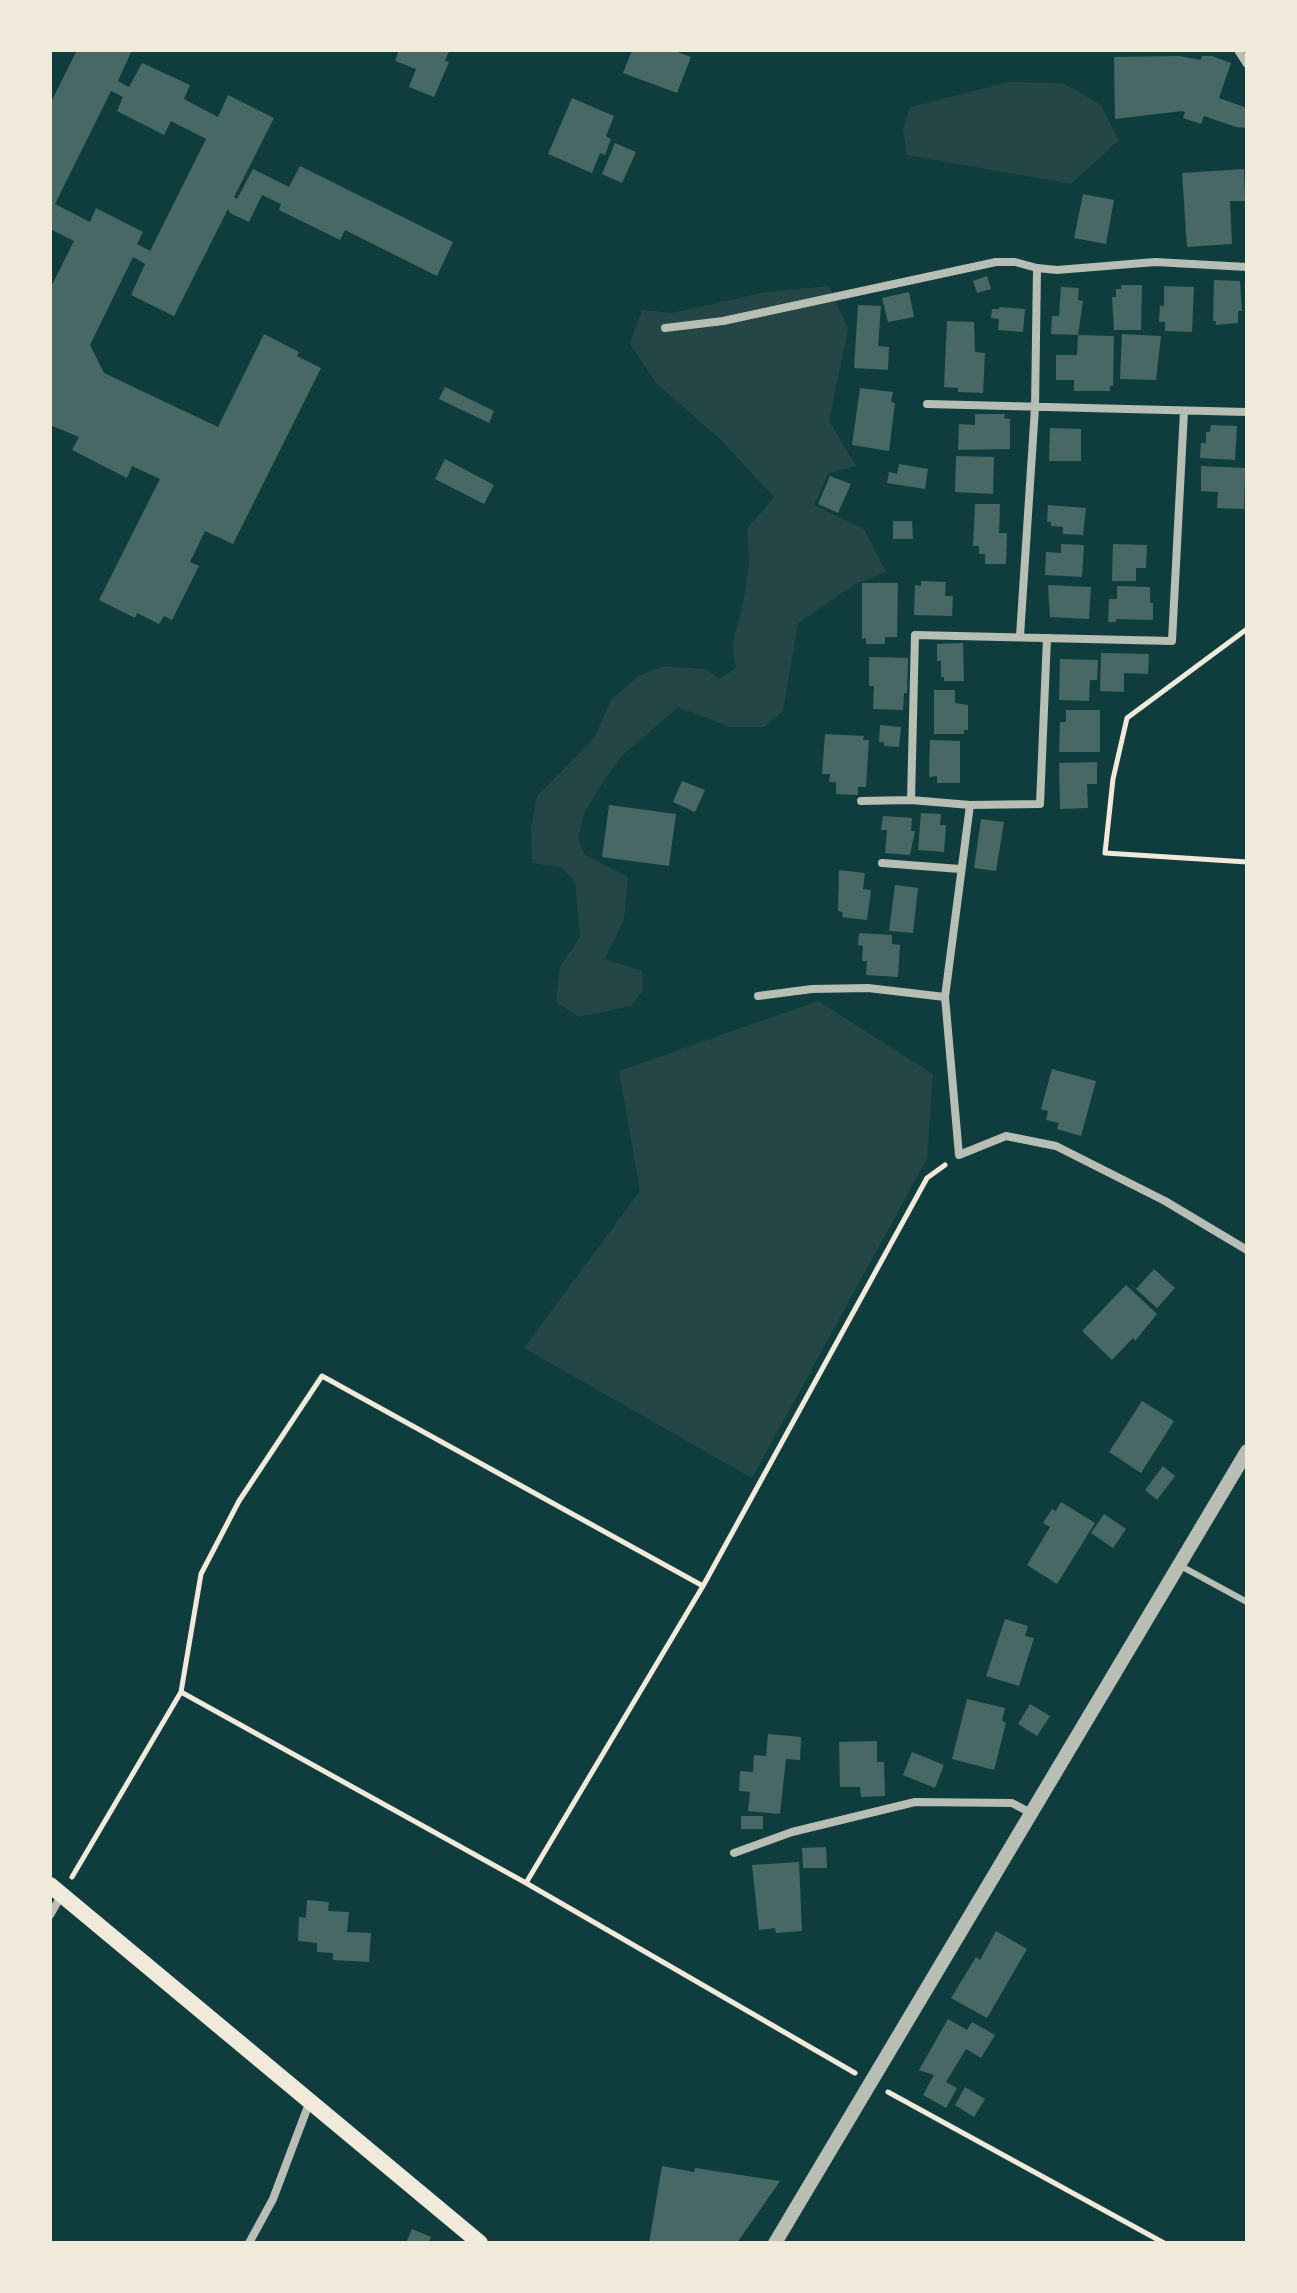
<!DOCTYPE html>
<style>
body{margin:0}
#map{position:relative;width:1297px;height:2293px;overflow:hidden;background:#0f3d3e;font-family:Commissioner,sans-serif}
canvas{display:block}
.frame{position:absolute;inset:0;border:52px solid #f1e9da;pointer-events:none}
</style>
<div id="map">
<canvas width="1297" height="2293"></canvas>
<div class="frame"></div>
</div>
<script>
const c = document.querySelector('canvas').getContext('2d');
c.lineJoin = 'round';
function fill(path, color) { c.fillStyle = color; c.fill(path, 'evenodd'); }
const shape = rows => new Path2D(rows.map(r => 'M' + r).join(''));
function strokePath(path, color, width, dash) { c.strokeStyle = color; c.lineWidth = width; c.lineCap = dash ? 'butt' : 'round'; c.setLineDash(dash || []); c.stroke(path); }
const green = shape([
 [1009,82,1063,83,1101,105,1119,140,1071,184,907,155,903,130,910,107],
 [829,286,848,329,829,421,856,466,829,473,814,505,864,529,886,572,854,585,798,623,783,711,764,727,730,727,678,707,621,757,605,779,585,811,578,838,585,855,628,877,624,919,605,959,642,971,643,991,631,1006,579,1017,556,1002,560,967,580,937,575,882,561,867,532,863,531,828,537,796,594,738,611,700,638,676,664,666,705,669,719,679,736,668,732,643,742,609,749,565,747,529,774,497,720,439,656,383,630,344,642,310,672,313,766,292],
 [818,1001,933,1074,927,1159,752,1478,524,1348,640,1191,619,1071]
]);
const building = shape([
 [77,50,132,50,118,81,129,87,142,63,190,85,184,99,218,117,228,95,274,118,234,197,237,199,253,169,289,187,300,166,453,242,437,276,345,230,340,240,279,210,281,204,262,195,249,222,230,213,228,209,174,316,131,295,145,264,133,257,90,345,104,373,218,427,264,334,299,352,297,356,321,368,233,544,205,531,190,562,199,566,172,620,164,616,159,624,137,613,135,618,99,600,160,479,132,466,127,478,72,450,79,437,50,425,50,289,74,241,50,229,50,104],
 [111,91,123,97,117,111,164,135,171,121,206,139,150,251,137,244,143,232,96,208,90,222,55,204],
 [399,50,449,51,445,61,449,62,434,97,409,87,416,69,395,61],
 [632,50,672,50,691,57,677,93,623,73],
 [1179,56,1201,60,1202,56,1212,56,1231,63,1219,98,1247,108,1247,128,1236,127,1204,116,1201,124,1183,118,1185,112,1182,111,1115,119,1114,57],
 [572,98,614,116,606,136,611,139,605,155,600,153,592,173,548,154],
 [615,143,636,152,622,183,602,174],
 [1244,169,1245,201,1230,201,1232,244,1187,247,1182,173],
 [1083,194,1114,200,1106,244,1074,238],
 [987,276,991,289,977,293,973,281],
 [1214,280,1240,281,1242,311,1238,311,1238,323,1216,325,1216,321,1213,321],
 [1121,285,1142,285,1141,330,1114,330,1112,297,1116,297,1116,289,1121,289],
 [1164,286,1194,287,1192,332,1165,331,1165,322,1159,322,1160,306,1164,306],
 [1061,287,1079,288,1078,300,1083,301,1078,335,1051,334,1052,316,1059,316],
 [909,292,914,317,888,322,882,298],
 [858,305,881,306,878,346,889,347,888,370,854,368],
 [1000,307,1025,309,1023,332,998,330,999,319,991,318,992,309,999,309],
 [947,321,974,322,975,352,985,353,983,393,958,392,958,388,944,387],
 [1122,334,1161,336,1156,380,1120,379],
 [1078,335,1114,336,1113,386,1110,386,1110,391,1074,391,1074,380,1056,380,1056,355,1077,355],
 [445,387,494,411,489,423,439,399],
 [860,388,893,392,891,402,895,403,889,451,852,445],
 [975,414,1005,414,1004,418,1010,419,1010,449,958,450,959,424,975,425],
 [1211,425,1237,426,1235,460,1200,458,1201,443,1206,443,1206,432,1210,432],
 [1050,428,1081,429,1081,461,1049,461],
 [956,456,994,457,993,494,955,492],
 [445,459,494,485,484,504,435,479],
 [899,464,928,469,925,489,887,483,889,472,897,474],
 [1201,466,1245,468,1244,509,1217,508,1218,492,1201,491],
 [830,476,851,484,838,513,818,504],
 [975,504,1000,504,999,533,1007,533,1006,564,985,564,985,554,979,554,979,546,973,546],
 [1048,505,1086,508,1083,535,1063,534,1063,527,1051,526,1051,522,1047,522],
 [893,521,912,521,913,539,893,539],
 [1061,544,1084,545,1082,577,1045,575,1046,552,1061,553],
 [1113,544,1147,545,1146,568,1136,568,1136,581,1112,581],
 [921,581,946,582,945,596,953,596,952,616,914,615,915,585,921,586],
 [862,583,898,583,897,637,885,637,885,644,866,644,866,638,862,639],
 [1048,585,1091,587,1089,619,1050,617],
 [1117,586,1150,587,1150,603,1153,603,1153,620,1116,619,1116,622,1108,622,1109,599,1117,599],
 [963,643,964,681,944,681,944,677,941,677,941,661,937,661,937,644],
 [1101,653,1149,654,1148,674,1124,673,1124,692,1100,691],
 [869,657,908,658,907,693,904,693,903,710,873,709,874,686,869,686],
 [1060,659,1098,660,1097,680,1090,680,1089,701,1059,700],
 [934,690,955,690,955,703,968,705,968,730,964,730,964,734,934,734],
 [1066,710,1100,710,1100,752,1059,752,1060,722,1066,722],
 [880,725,901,727,899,747,884,746,884,742,879,742],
 [825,734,864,736,863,740,869,740,866,787,858,787,858,795,836,794,836,782,829,782,830,774,822,774],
 [930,740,960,741,960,783,937,783,937,776,929,777],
 [1097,762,1097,784,1087,784,1088,808,1060,809,1059,763],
 [682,781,705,790,695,812,673,802],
 [609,805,676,814,669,866,602,857],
 [921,813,941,814,940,825,946,825,944,852,918,850],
 [883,816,912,818,911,831,915,831,910,855,885,853,887,830,881,830],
 [981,819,1004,822,996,871,974,868],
 [839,870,865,873,863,889,871,890,867,920,842,917,843,912,838,911],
 [895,885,918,888,913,933,889,931],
 [859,933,892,935,892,944,900,945,898,977,866,975,867,961,862,961,863,946,858,945],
 [1052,1069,1096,1081,1081,1136,1057,1129,1059,1123,1046,1120,1048,1111,1041,1109],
 [1154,1269,1175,1288,1157,1308,1136,1289],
 [1126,1285,1157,1314,1135,1341,1133,1338,1112,1360,1082,1331],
 [1142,1401,1174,1421,1141,1473,1109,1452],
 [1163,1466,1175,1476,1157,1500,1145,1490],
 [1061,1502,1095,1523,1057,1584,1027,1565,1050,1527,1043,1523,1052,1509,1056,1511],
 [1104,1514,1126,1529,1113,1548,1091,1533],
 [1005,1619,1028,1626,1025,1636,1034,1638,1019,1686,986,1676],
 [967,1699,1005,1708,1002,1721,1006,1723,994,1770,952,1759],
 [1030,1704,1050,1716,1037,1736,1018,1724],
 [768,1734,801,1737,800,1760,786,1759,780,1814,748,1811,750,1792,739,1791,740,1771,753,1772,754,1755,766,1756],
 [877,1741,877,1762,884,1762,885,1796,861,1797,860,1787,840,1787,839,1742],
 [912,1752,944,1765,935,1788,903,1775],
 [741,1816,763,1816,763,1829,741,1829],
 [826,1847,827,1868,803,1868,802,1848],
 [799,1862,802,1931,776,1933,775,1928,759,1930,752,1865],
 [307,1900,329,1902,328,1911,349,1912,347,1932,371,1933,369,1962,333,1960,333,1953,317,1952,317,1943,298,1941,299,1917,306,1918],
 [996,1931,1027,1949,987,2018,951,1998,976,1957,980,1960],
 [948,2019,967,2030,972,2022,995,2035,981,2058,966,2049,946,2082,957,2088,946,2108,923,2095,934,2075,919,2070],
 [965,2087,985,2099,974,2117,955,2105],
 [662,2166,694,2172,695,2168,780,2181,737,2243,649,2243],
 [412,2229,431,2237,428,2243,406,2243]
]);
const path = shape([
 [1247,629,1127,718,1113,779,1105,853,1247,862],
 [181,1692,526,1883,703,1586,927,1178,945,1165],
 [72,1877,181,1692,201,1574,239,1501,322,1376,703,1586],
 [526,1883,855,2073],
 [888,2092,1164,2243]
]);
const service = shape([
 [1179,1565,1247,1602]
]);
const minor = shape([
 [1238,50,1247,64],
 [665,328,723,321,996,262,1015,262,1037,268,1057,270,1155,262,1247,267],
 [927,404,1247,412],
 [1020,636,1035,408,1037,268],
 [911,800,915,635,1172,641,1184,411],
 [861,801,911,800,970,805,1040,804,1047,638],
 [970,805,945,997,959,1155,1006,1136,1056,1146,1165,1201,1247,1250],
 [882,863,960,869],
 [758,996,812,989,868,988,945,997],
 [734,1853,792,1832,915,1802,1012,1803,1031,1813],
 [50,1915,61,1896],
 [249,2243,273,2199,310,2101]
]);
const tertiary = shape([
 [775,2243,1247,1451]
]);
const secondary = shape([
 [50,1885,480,2243]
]);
fill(green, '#244646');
fill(building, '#486865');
strokePath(path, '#f1e9da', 5);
strokePath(service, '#b8beb3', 6);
strokePath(minor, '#b8beb3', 8);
strokePath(tertiary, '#b8beb3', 14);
strokePath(secondary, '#f1e9da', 16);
</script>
